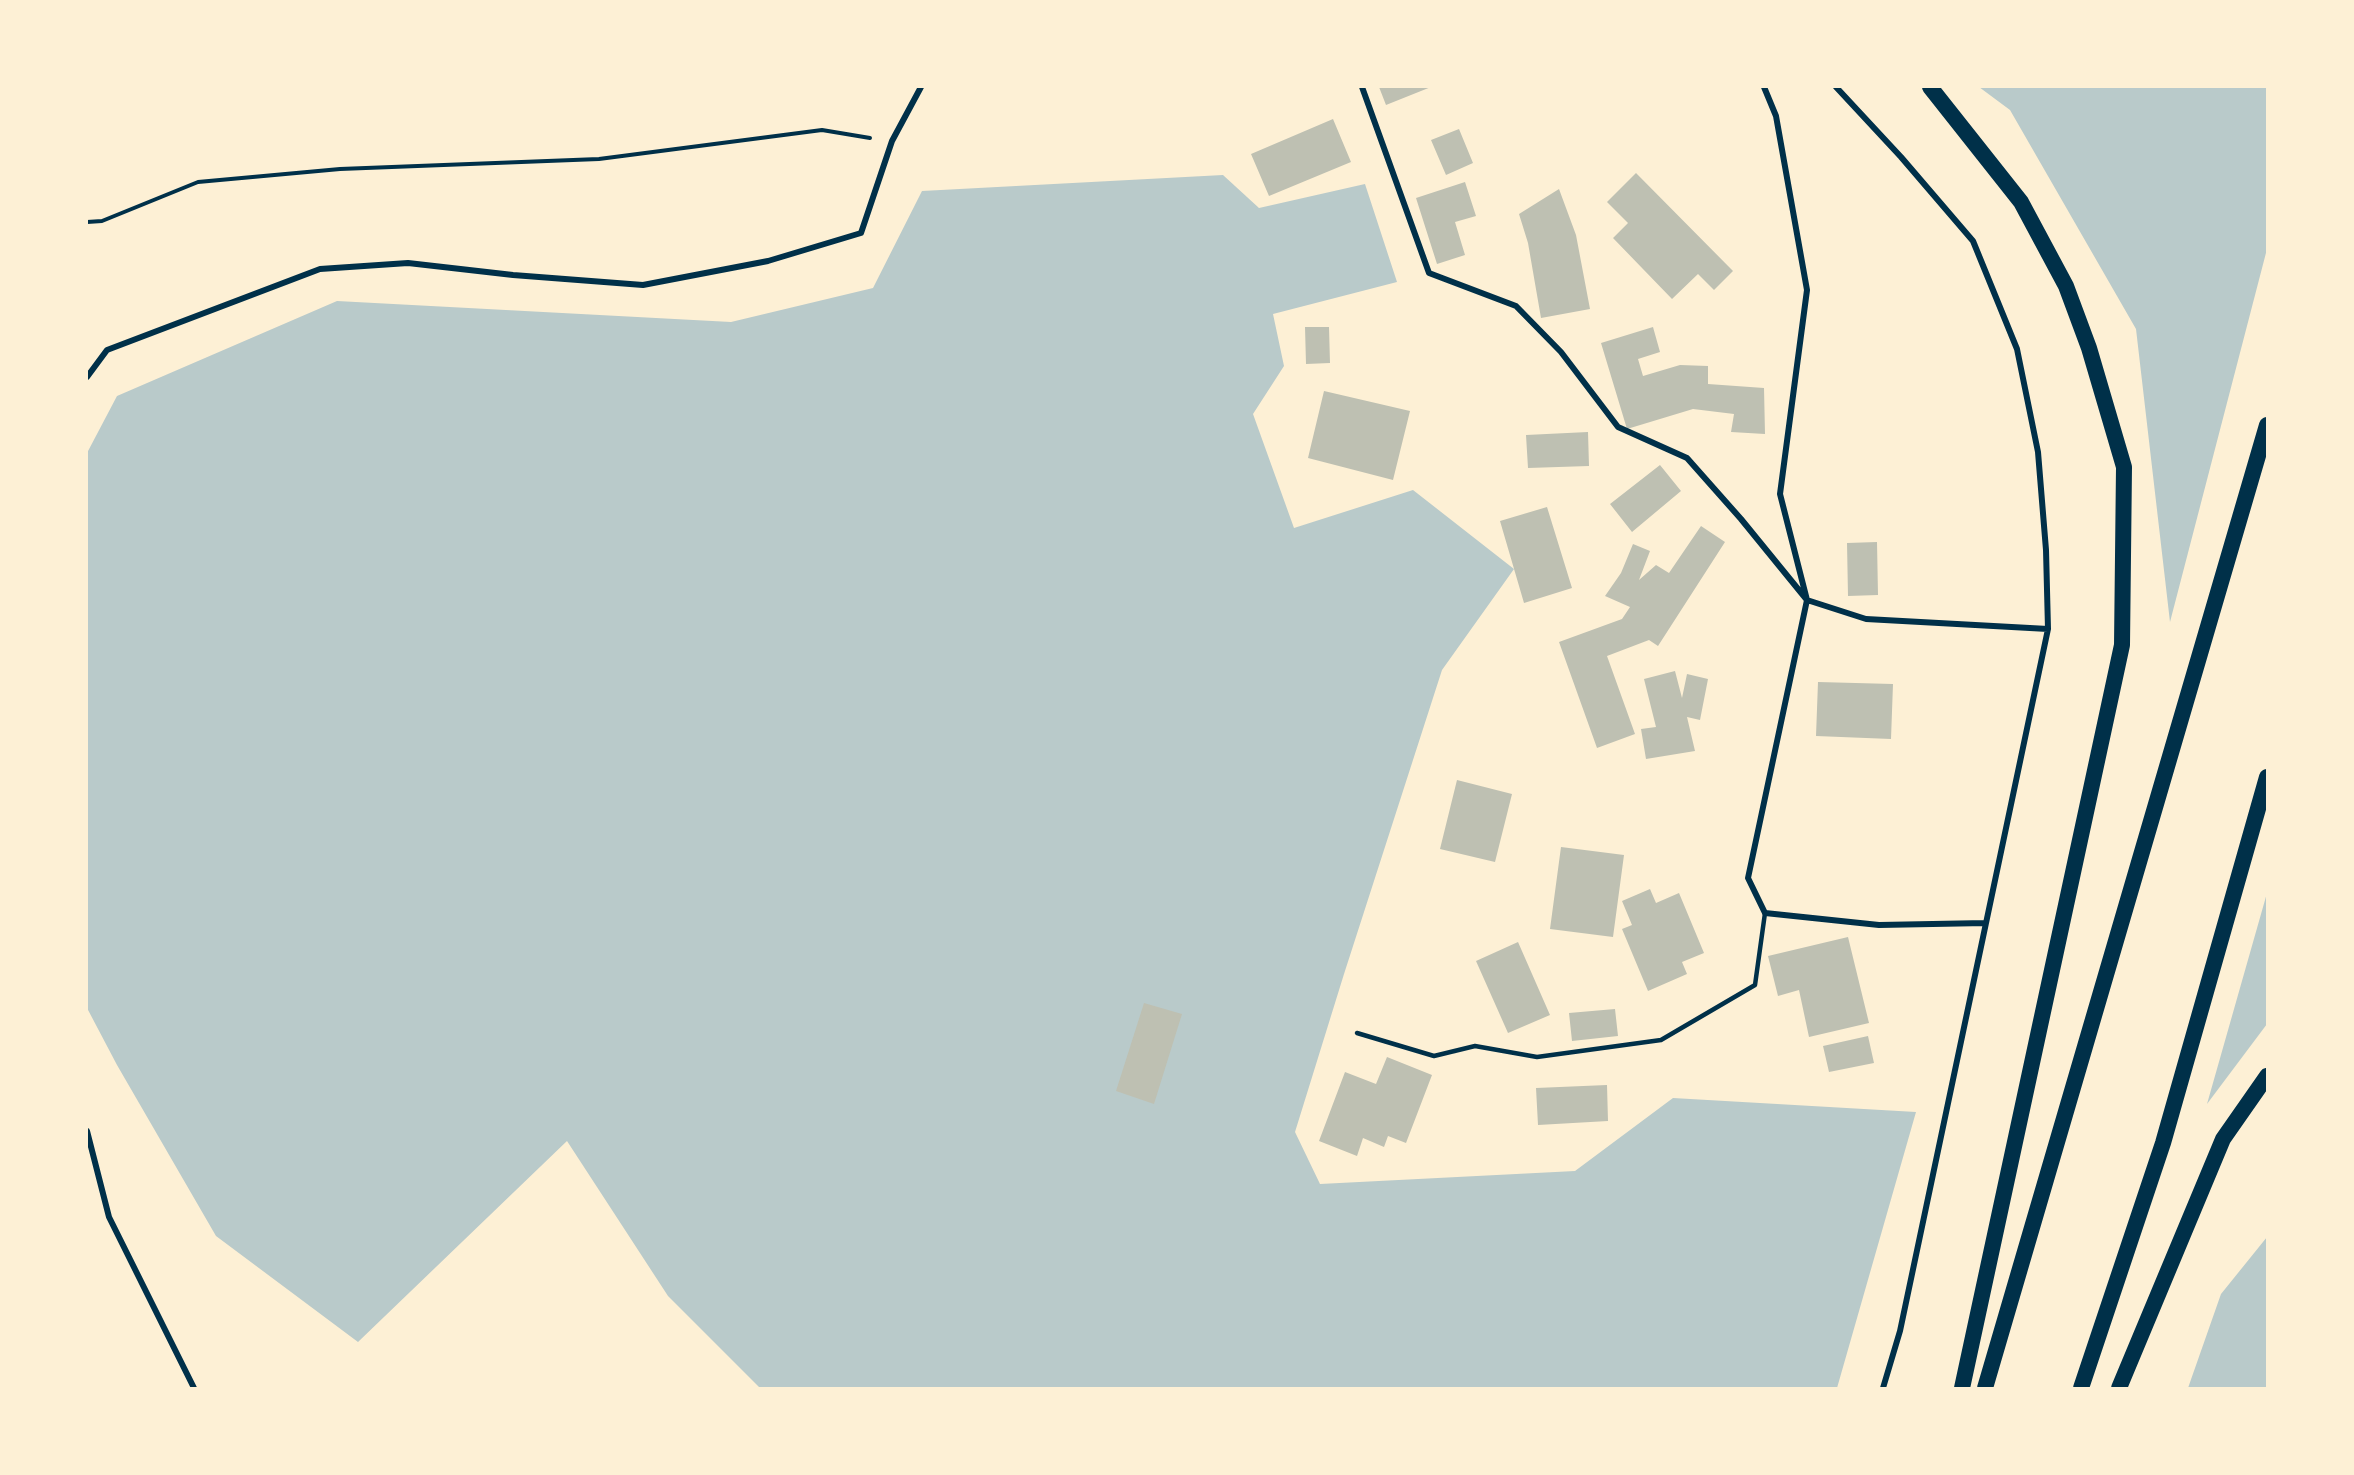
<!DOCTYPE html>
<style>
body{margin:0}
#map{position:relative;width:2354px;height:1475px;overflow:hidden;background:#fdf0d5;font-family:"Titillium Web",sans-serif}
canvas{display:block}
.frame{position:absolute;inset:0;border:88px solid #fdf0d5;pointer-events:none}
</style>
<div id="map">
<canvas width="2354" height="1475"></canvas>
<div class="frame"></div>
</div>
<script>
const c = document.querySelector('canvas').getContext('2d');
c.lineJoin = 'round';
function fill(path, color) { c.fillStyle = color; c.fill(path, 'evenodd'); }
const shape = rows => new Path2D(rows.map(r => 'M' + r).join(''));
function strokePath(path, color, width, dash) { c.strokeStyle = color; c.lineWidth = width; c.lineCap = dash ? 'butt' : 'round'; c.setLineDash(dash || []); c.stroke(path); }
const green = shape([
 [1979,87,2267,87,2267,249,2170,622,2136,329,2010,110],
 [1223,175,1259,208,1365,184,1397,282,1273,314,1284,366,1253,414,1294,528,1413,490,1514,569,1442,670,1344,974,1295,1132,1320,1184,1575,1171,1673,1098,1916,1112,1837,1388,760,1388,668,1296,567,1141,358,1342,216,1236,117,1065,87,1008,87,453,117,396,337,301,731,322,873,288,922,191],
 [2267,893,2267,1024,2207,1104],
 [2267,1237,2267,1388,2188,1388,2221,1294]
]);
const building = shape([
 [1379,87,1431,87,1386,105],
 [1333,119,1351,162,1269,196,1251,154],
 [1459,129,1473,163,1446,175,1431,140],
 [1636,173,1733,271,1714,290,1698,274,1672,299,1613,238,1628,223,1607,202],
 [1465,182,1476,216,1455,222,1465,255,1437,264,1416,198],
 [1559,189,1576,235,1590,309,1541,318,1528,243,1519,214],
 [1305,327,1329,327,1330,363,1306,364],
 [1653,327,1660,352,1638,359,1643,376,1680,365,1708,366,1708,384,1764,388,1765,434,1731,432,1734,414,1693,409,1627,429,1601,343],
 [1324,391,1410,411,1393,480,1308,458],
 [1588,432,1589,466,1528,468,1526,435],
 [1660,465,1681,491,1632,532,1610,504],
 [1547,507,1572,588,1524,603,1500,521],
 [1701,526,1725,542,1658,646,1649,640,1607,656,1635,734,1597,748,1559,642,1622,619,1630,607,1605,596,1621,573,1633,544,1650,551,1639,580,1656,565,1669,573],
 [1877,542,1878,595,1848,596,1847,543],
 [1675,671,1682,698,1687,674,1708,679,1700,720,1687,717,1695,751,1646,759,1641,729,1656,727,1644,679],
 [1818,682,1893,684,1891,739,1816,736],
 [1457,780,1512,794,1495,862,1440,849],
 [1561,847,1624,855,1613,937,1550,929],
 [1650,889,1656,903,1679,893,1704,953,1682,962,1687,974,1648,991,1622,929,1632,925,1622,901],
 [1848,937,1869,1023,1809,1037,1799,990,1778,996,1768,956],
 [1518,942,1550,1015,1508,1033,1476,961],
 [1144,1003,1182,1014,1154,1104,1116,1091],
 [1615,1009,1618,1036,1572,1041,1569,1013],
 [1868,1036,1874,1063,1829,1072,1823,1046],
 [1387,1057,1432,1075,1406,1143,1388,1136,1384,1147,1363,1138,1357,1156,1319,1141,1345,1072,1376,1084],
 [1607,1085,1608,1121,1538,1125,1536,1088]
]);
const path = shape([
 [87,222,102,221,198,182,340,169,599,159,822,130,870,138]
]);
const service = shape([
 [1357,1033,1434,1056,1475,1046,1537,1057,1661,1040,1755,985,1765,913]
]);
const minor = shape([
 [1362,87,1429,273,1516,306,1561,352,1618,427,1687,458,1741,519,1807,600,1866,619,2048,629],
 [1764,87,1776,116,1807,290,1780,494,1807,600,1748,878,1765,913,1879,925,1986,923],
 [1836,87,1901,157,1973,241,2017,349,2038,452,2046,550,2048,629,1900,1331,1883,1388],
 [87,377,107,350,320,269,408,263,513,275,643,285,768,261,861,233,892,141,921,87],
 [87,1131,109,1217,194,1388]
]);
const trunk = shape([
 [1930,87,2021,202,2066,286,2089,348,2124,467,2122,645,1962,1388],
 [1985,1388,2267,425],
 [2081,1388,2163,1143,2267,777],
 [2119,1388,2223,1139,2267,1076]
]);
fill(green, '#b9caca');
fill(building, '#bec0b2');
strokePath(path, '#003049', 4);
strokePath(service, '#003049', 4.5);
strokePath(minor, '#003049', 6);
strokePath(trunk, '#003049', 16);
</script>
